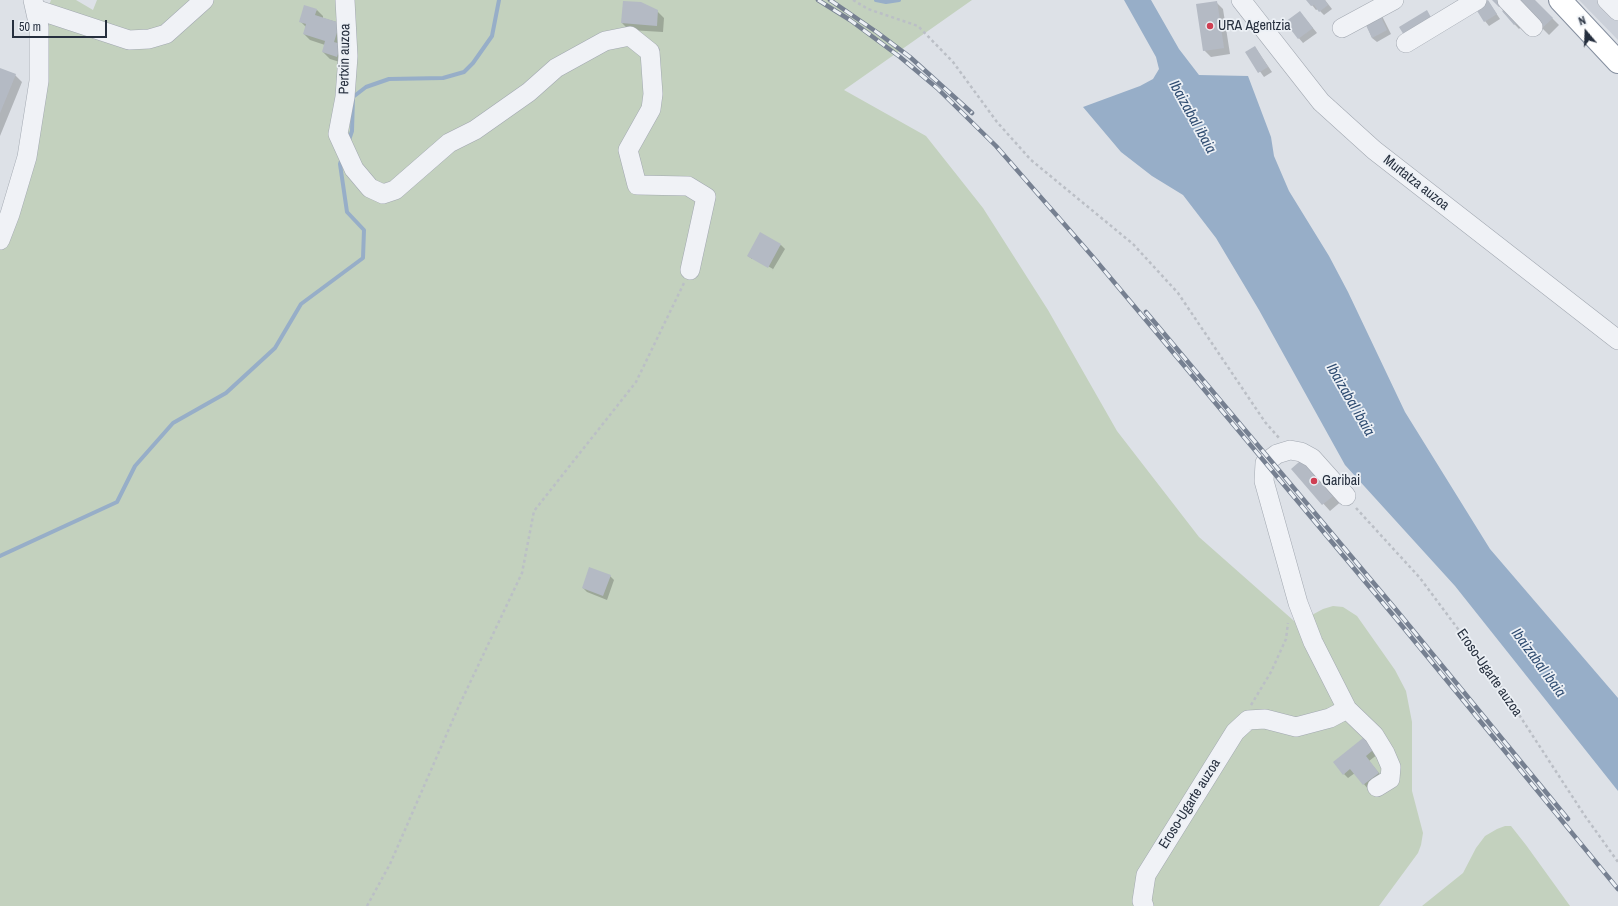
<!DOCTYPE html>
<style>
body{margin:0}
#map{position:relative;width:1618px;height:906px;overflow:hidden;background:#dde1e7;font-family:"Archivo Narrow",sans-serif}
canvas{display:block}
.north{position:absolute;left:1566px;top:12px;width:40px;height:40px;-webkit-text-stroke:3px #ecf0f5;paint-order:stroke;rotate:341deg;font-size:11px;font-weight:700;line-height:16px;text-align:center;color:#262f3e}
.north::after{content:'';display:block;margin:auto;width:14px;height:18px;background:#262f3e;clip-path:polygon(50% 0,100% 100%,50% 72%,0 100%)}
.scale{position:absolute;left:12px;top:20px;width:95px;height:18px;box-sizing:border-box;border:2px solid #262f3e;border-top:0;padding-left:5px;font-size:12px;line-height:14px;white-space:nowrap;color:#262f3e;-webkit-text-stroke:3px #ecf0f5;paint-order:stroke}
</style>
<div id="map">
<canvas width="1618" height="906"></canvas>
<div class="north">N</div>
<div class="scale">50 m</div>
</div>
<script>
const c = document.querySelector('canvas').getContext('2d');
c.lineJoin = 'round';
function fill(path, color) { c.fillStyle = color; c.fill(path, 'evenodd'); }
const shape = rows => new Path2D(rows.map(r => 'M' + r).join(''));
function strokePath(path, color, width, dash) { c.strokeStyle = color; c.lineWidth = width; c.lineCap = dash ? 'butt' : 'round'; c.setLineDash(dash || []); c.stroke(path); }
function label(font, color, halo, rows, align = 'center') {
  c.font = font + ' "Archivo Narrow",sans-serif'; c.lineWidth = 3.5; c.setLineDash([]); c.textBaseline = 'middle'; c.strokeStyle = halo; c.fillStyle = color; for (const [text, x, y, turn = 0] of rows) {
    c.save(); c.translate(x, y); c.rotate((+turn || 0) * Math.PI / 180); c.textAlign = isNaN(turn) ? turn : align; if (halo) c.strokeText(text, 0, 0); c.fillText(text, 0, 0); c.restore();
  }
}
const built = shape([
 [1579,0,1618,0,1618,40]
]);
const green = shape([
 [51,0,76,0,93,10,97,0,972,0,844,90,926,136,983,208,1048,310,1117,431,1199,537,1302,628,1310,616,1323,609,1333,606,1343,607,1357,616,1395,670,1406,691,1412,722,1412,791,1423,833,1421,845,1418,853,1379,906,0,906,0,245,25,195,42,26],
 [1505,826,1511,826,1526,845,1570,906,1422,906,1463,873,1476,848,1485,836,1497,829]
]);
const water = shape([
 [1124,0,1151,0,1179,49,1199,75,1248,76,1271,137,1274,156,1289,191,1329,256,1348,292,1405,412,1490,549,1618,698,1618,791,1455,586,1345,465,1259,310,1216,238,1183,195,1152,176,1121,152,1083,107,1140,86,1153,79,1159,69,1156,57]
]);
const shadow = shape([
 [1308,0,1325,0,1332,9,1324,15,1318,9,1316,10],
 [1514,0,1534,0,1559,25,1549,35],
 [1488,1,1500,19,1489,26,1485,21],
 [1216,2,1223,9,1230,54,1211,57,1204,50],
 [317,10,323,16,323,18,340,23,343,63,330,59,323,52,325,45,310,40,304,34,306,27,300,21],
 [657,11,664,18,663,32,629,30,622,23],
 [1300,12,1317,33,1303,43,1286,23],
 [1503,12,1525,23,1519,29],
 [1382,16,1391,34,1377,42,1372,38,1364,19],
 [1255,47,1272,72,1264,77,1246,52],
 [0,69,15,75,22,82,0,136],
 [781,245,785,249,772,271,773,269,752,257,752,259,748,256],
 [1292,469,1344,499,1330,511],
 [610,576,614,580,607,600,587,592,583,588],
 [1368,735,1382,751,1369,761,1383,778,1368,789,1355,773,1348,778,1344,774]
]);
const stream = shape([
 [876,0,886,2,899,0],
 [348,143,352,131,353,97,366,87,389,79,443,78,464,72,473,63,492,36,499,0],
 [0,556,117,502,135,466,173,423,226,393,275,348,301,304,363,258,364,230,347,212,340,164,342,158]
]);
const building = shape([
 [1306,0,1325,0,1328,5,1319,12,1314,5,1311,6],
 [1488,0,1497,14,1484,22,1474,6],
 [1492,0,1503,0,1506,2,1499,7],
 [1512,0,1535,0,1553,18,1541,29],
 [623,1,641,2,658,10,657,26,621,23],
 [1217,1,1224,48,1203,51,1196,4],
 [304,5,317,9,315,15,340,23,334,42,341,44,337,57,322,52,325,41,303,34,306,24,299,22],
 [1510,5,1522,19,1514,25,1502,11],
 [1427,10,1434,23,1407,40,1399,27],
 [1300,11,1313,28,1298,39,1285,22],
 [1378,11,1387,30,1372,38,1363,19],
 [1255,46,1268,67,1258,73,1245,52],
 [0,68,16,74,0,113],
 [760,232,781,244,768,268,747,256],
 [1306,456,1338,492,1322,505,1291,469],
 [589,567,611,575,603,596,582,588],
 [1368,734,1378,746,1366,756,1379,773,1363,785,1350,769,1343,775,1333,762]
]);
const path = shape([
 [853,0,868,9,918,26,953,62,997,122,1031,160,1133,244,1178,293,1265,422,1279,438],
 [1356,508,1420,578,1499,684,1585,816,1618,862],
 [1251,705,1271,672,1286,639,1288,623],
 [367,906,390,864,458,708,522,573,534,511,636,382,684,283]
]);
const minor = shape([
 [345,0,348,56,345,97,338,134,354,169,370,188,383,194,395,190,449,143,475,130,529,92,556,68,605,41,630,36,650,52,653,94,651,109,628,150,637,185,688,186,706,197,690,270],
 [1241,0,1321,102,1374,150,1618,340],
 [1507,0,1533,27],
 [1607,0,1618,11],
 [35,9,129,40,149,39,166,34,204,0],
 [1342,28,1394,0],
 [1406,43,1477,0],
 [0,240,10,214,27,157,39,81,39,27,33,0],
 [1346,496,1312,458,1301,452,1290,450,1277,454,1265,463,1264,481,1298,603,1313,642,1347,709],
 [1144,906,1142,901,1146,875,1235,732,1248,720,1265,719,1296,727,1330,718,1347,709,1374,735,1385,753,1391,767,1390,779,1377,787]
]);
const highway = shape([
 [1560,0,1618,62]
]);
const rail = shape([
 [818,0,850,20,900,57,937,88,996,146,1093,257,1398,621,1618,889],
 [830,0,878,33,910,57,972,113],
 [1146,312,1398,612,1568,819]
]);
const markers = [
 [1210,26,4,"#cf3f53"],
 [1314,481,4,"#cf3f53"]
];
const poiNames = [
 ["URA Agentzia",1218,26],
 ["Garibai",1322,481]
];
const streetNames = [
 ["Pertxin auzoa",345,59,-89],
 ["Murtatza auzoa",1416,183,38],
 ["Eroso-Ugarte auzoa",1489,673,55],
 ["Eroso-Ugarte auzoa",1190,804,-58]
];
const waterNames = [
 ["Ibaizabal ibaia",1192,117,61],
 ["Ibaizabal ibaia",1350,400,60],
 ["Ibaizabal ibaia",1538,663,54]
];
fill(built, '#cbd0d9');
fill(green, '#c3d1be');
fill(water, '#97aec8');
fill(shadow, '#0003');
strokePath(stream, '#97aec8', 4);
fill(building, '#b4bac4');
strokePath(minor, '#a2a8b1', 20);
strokePath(highway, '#848e9e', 24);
strokePath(path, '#bbbfc6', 2.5, [3, 3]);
strokePath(minor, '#f0f2f6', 19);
strokePath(highway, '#fff', 22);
strokePath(rail, '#768091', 4.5);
strokePath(rail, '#ecf0f5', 3, [9]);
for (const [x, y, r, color] of markers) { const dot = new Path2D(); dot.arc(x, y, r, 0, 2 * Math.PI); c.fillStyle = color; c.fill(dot); strokePath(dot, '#ecf0f5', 1.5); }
label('14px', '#262f3e', '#ecf0f5', poiNames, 'left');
label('14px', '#262f3e', '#ecf0f5', streetNames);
label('italic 15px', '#304d72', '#ecf0f5', waterNames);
</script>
